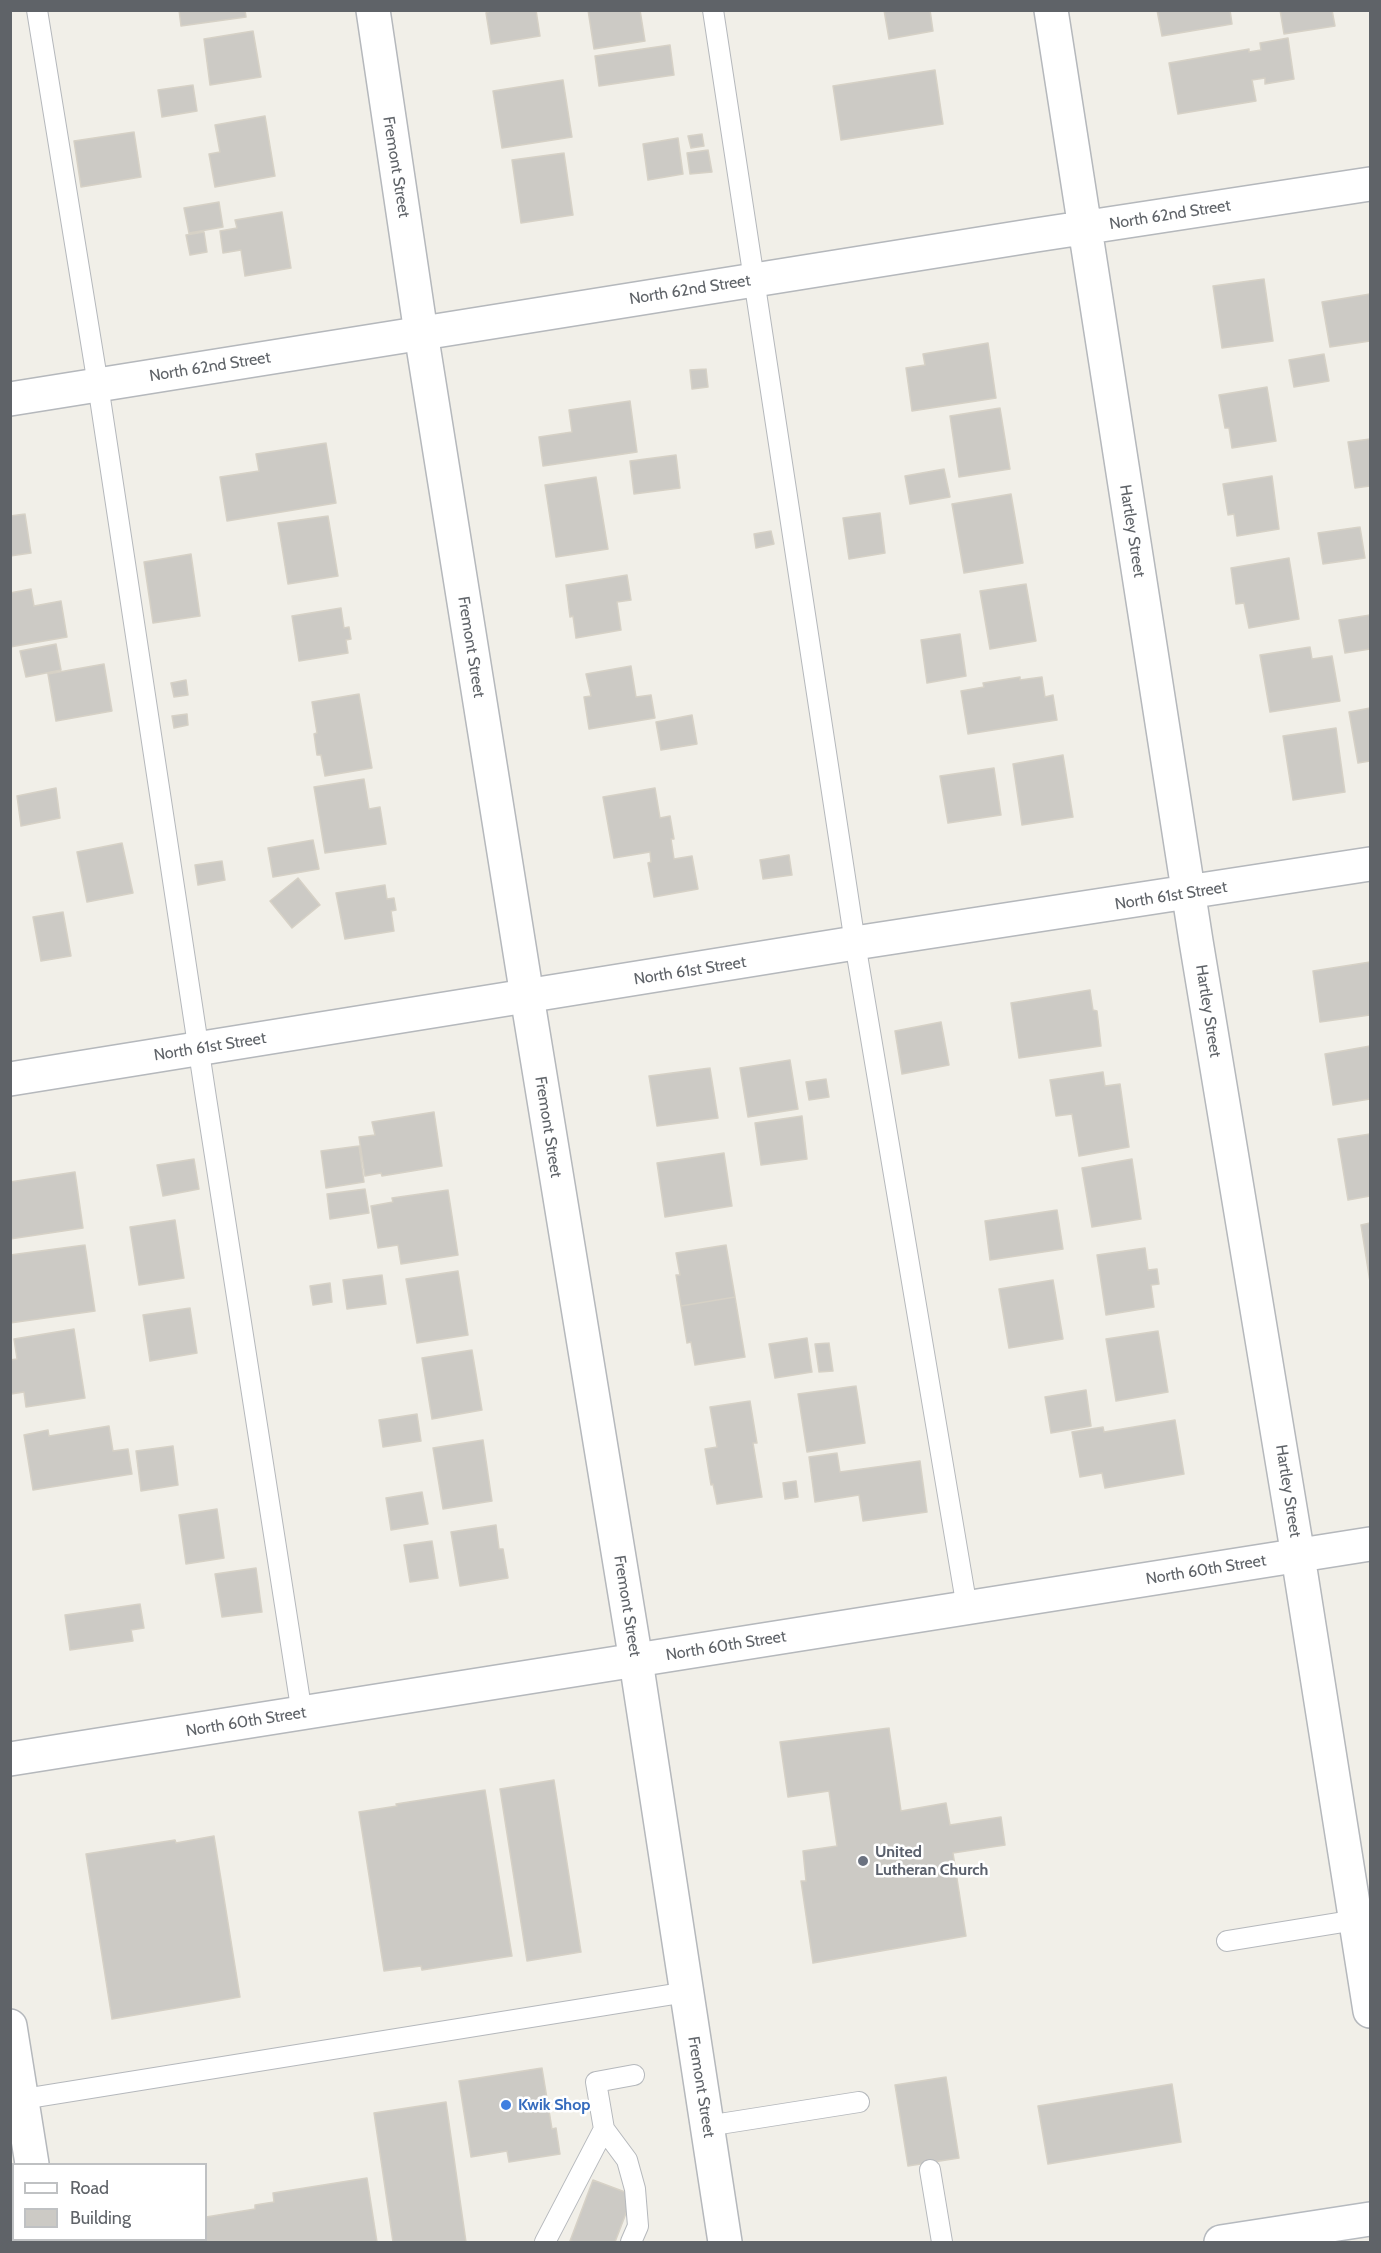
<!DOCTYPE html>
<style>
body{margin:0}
#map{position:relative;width:1381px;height:2253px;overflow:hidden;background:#f1efe8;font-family:Cabin,sans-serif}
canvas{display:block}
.frame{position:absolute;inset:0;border:12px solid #5f6368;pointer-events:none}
.legend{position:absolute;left:12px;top:2163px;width:195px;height:78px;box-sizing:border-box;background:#fff;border:2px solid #bfc1c3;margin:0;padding:8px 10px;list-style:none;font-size:18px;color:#5f6368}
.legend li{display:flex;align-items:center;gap:12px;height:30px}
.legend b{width:30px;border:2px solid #bfc1c3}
</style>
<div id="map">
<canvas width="1381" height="2253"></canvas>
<div class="frame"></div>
<ul class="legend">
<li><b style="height:8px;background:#fff"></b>Road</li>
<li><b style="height:16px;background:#cccac5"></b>Building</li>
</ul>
</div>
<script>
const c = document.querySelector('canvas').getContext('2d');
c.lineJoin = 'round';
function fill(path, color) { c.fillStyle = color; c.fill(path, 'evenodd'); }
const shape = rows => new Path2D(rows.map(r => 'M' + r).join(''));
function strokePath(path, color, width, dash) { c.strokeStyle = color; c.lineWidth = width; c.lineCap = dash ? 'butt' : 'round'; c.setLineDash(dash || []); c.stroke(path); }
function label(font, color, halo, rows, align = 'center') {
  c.font = font + ' Cabin,sans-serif'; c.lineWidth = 5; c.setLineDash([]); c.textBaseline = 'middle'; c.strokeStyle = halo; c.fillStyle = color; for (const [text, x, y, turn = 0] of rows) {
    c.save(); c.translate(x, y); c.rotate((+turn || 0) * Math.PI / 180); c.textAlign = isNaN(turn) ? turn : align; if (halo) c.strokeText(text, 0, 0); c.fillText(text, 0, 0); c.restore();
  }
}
const building = shape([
 [179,10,245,10,246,17,181,26,179,10],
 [492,10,536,10,540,36,491,44,486,13,492,10],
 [588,10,640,10,645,41,594,49,588,10],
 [884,10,930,10,933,31,889,39,884,10],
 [1157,10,1230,10,1232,24,1162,36,1157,10],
 [1280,10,1332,10,1335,26,1284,34,1280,10],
 [253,31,261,77,210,85,204,39,253,31],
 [1288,38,1294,79,1265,84,1265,78,1252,80,1256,101,1178,114,1169,63,1249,49,1249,52,1261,50,1260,43,1288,38],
 [670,45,674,75,599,86,595,56,670,45],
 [935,70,943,124,841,140,833,86,935,70],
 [563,80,572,137,502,148,493,91,563,80],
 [193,85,197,111,162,117,158,90,193,85],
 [265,116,275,176,215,187,209,154,220,152,215,125,265,116],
 [134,132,141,177,81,187,74,141,134,132],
 [702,134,704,146,691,148,688,136,702,134],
 [678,138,683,174,648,180,643,144,678,138],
 [708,150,712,172,690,174,687,153,708,150],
 [564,153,573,215,521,223,512,160,564,153],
 [219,202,223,227,189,233,184,208,219,202],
 [282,212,291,268,245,276,241,250,223,253,220,231,237,228,235,220,282,212],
 [204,232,207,252,190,255,186,235,204,232],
 [1264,279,1273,341,1222,348,1213,286,1264,279],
 [1370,294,1370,341,1330,347,1322,302,1370,294],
 [988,343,996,398,912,411,906,368,925,365,923,354,988,343],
 [1324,354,1329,381,1294,387,1289,360,1324,354],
 [706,369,708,387,692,389,690,370,706,369],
 [1267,387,1276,441,1232,448,1229,428,1225,428,1219,395,1267,387],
 [630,401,637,452,543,466,539,437,572,432,569,410,630,401],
 [1000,408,1010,469,959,477,950,416,1000,408],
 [1370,439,1370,486,1355,488,1348,442,1370,439],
 [326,443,336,503,227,521,220,477,259,471,256,454,326,443],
 [676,455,680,488,634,494,630,461,676,455],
 [944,469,950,497,910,504,905,476,944,469],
 [1272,476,1279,529,1237,536,1234,514,1228,515,1223,484,1272,476],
 [596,477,608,549,556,557,545,485,596,477],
 [1011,494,1023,563,964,573,952,504,1011,494],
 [880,513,885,553,849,559,843,518,880,513],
 [25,514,31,553,10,556,10,516,25,514],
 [328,516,338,576,288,584,278,523,328,516],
 [1360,527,1365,558,1323,564,1318,533,1360,527],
 [771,531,774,544,756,548,754,534,771,531],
 [191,554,200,616,153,623,144,562,191,554],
 [1289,558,1299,619,1249,628,1244,603,1236,604,1231,568,1289,558],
 [627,575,631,600,617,602,621,630,576,638,573,616,570,617,566,585,627,575],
 [1026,584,1036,641,990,649,980,591,1026,584],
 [31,589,34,606,61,601,67,637,10,647,10,593,31,589],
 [341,608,344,628,349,627,351,639,346,640,348,653,299,661,292,616,341,608],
 [1370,615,1370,649,1345,653,1339,620,1370,615],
 [960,634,966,676,927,683,921,640,960,634],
 [56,644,61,670,26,677,20,651,56,644],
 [1310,647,1312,659,1332,656,1340,701,1270,712,1260,655,1310,647],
 [104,664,112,711,56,721,48,674,104,664],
 [631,666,636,697,651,695,655,718,589,729,584,697,591,696,586,674,631,666],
 [1020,677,1020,680,1042,677,1045,697,1053,695,1057,720,968,734,961,691,984,687,983,683,1020,677],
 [186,680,188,695,174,697,171,683,186,680],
 [359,694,372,768,325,776,321,755,317,755,314,734,317,733,312,702,359,694],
 [1370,708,1370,761,1358,763,1349,712,1370,708],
 [187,714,188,725,174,728,172,716,187,714],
 [692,715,697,744,661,750,656,722,692,715],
 [1336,728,1345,792,1293,800,1283,736,1336,728],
 [1063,755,1073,817,1022,825,1013,764,1063,755],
 [994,768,1001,815,948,823,940,776,994,768],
 [364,779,369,809,380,807,386,844,325,853,314,787,364,779],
 [56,788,60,818,21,826,17,796,56,788],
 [655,788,660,818,670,816,674,839,671,839,674,859,692,856,698,889,654,897,648,863,651,862,650,852,614,858,603,797,655,788],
 [313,840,319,869,273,877,268,848,313,840],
 [122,843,133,893,87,902,77,852,122,843],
 [789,855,792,875,763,879,760,860,789,855],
 [222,861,225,880,198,885,195,865,222,861],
 [298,878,320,905,292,928,270,901,298,878],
 [385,885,387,899,394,898,396,910,391,911,394,931,345,939,336,893,385,885],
 [63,912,71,956,41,961,33,917,63,912],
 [1370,962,1370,1015,1320,1022,1313,971,1370,962],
 [1090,990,1093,1010,1097,1011,1101,1046,1019,1058,1011,1003,1090,990],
 [941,1022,949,1065,902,1074,895,1031,941,1022],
 [1370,1046,1370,1099,1333,1105,1325,1054,1370,1046],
 [790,1060,798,1109,748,1117,740,1068,790,1060],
 [710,1068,718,1118,657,1126,649,1076,710,1068],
 [1103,1072,1105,1086,1120,1084,1129,1147,1079,1156,1072,1114,1056,1116,1050,1080,1103,1072],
 [826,1079,829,1097,809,1100,806,1082,826,1079],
 [434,1112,442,1166,382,1176,381,1173,365,1176,359,1137,375,1135,372,1122,434,1112],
 [802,1116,807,1159,761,1165,755,1123,802,1116],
 [1370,1134,1370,1196,1348,1200,1338,1139,1370,1134],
 [359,1146,364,1182,326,1188,321,1151,359,1146],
 [724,1153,732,1206,665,1217,657,1163,724,1153],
 [194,1159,199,1189,163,1196,157,1165,194,1159],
 [1132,1159,1141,1219,1092,1227,1082,1168,1132,1159],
 [75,1172,83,1228,10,1239,10,1182,75,1172],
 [365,1189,369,1213,330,1219,327,1194,365,1189],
 [448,1190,458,1255,401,1264,398,1245,378,1248,371,1206,393,1202,392,1198,448,1190],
 [1057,1210,1063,1249,990,1260,985,1221,1057,1210],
 [175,1220,184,1278,139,1285,130,1227,175,1220],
 [1370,1223,1370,1282,1361,1225,1370,1223],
 [85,1245,95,1311,10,1323,10,1255,85,1245],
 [726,1245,735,1297,681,1306,676,1275,680,1275,676,1253,726,1245],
 [1145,1248,1148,1270,1157,1269,1159,1284,1151,1285,1154,1307,1106,1315,1097,1255,1145,1248],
 [458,1271,468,1335,417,1343,406,1279,458,1271],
 [382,1275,386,1304,347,1309,343,1280,382,1275],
 [1053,1280,1063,1339,1009,1348,999,1289,1053,1280],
 [330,1283,332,1302,313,1305,310,1286,330,1283],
 [735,1297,745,1357,695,1365,691,1342,687,1343,681,1306,735,1297],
 [190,1308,197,1353,150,1361,143,1315,190,1308],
 [74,1329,85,1398,26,1407,24,1392,11,1394,10,1360,17,1359,14,1339,74,1329],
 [1158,1331,1168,1392,1116,1401,1106,1339,1158,1331],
 [807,1338,812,1372,775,1378,769,1344,807,1338],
 [829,1343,833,1371,819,1372,815,1344,829,1343],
 [472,1350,482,1410,432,1419,422,1358,472,1350],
 [856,1386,865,1443,807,1452,798,1394,856,1386],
 [1086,1390,1091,1426,1051,1433,1045,1397,1086,1390],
 [750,1401,757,1443,753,1443,762,1497,717,1504,713,1484,711,1485,705,1449,717,1447,710,1407,750,1401],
 [417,1414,421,1441,383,1447,379,1420,417,1414],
 [1175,1420,1184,1474,1105,1488,1102,1473,1080,1477,1072,1432,1103,1427,1104,1432,1175,1420],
 [109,1426,113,1451,128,1449,132,1474,33,1490,24,1435,48,1430,49,1436,109,1426],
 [483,1440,492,1501,443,1509,433,1448,483,1440],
 [173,1446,178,1485,141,1491,136,1451,173,1446],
 [837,1453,840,1472,920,1461,927,1512,863,1521,859,1495,815,1502,809,1457,837,1453],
 [796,1481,798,1497,785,1499,783,1483,796,1481],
 [422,1492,428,1524,391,1530,386,1498,422,1492],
 [217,1509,224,1558,186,1564,179,1515,217,1509],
 [496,1525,499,1549,503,1549,508,1578,460,1586,451,1532,496,1525],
 [432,1541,438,1578,410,1582,404,1545,432,1541],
 [256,1568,262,1612,222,1617,215,1574,256,1568],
 [140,1604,144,1628,131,1630,133,1641,70,1650,65,1615,140,1604],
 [889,1728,901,1811,946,1803,950,1825,1001,1817,1005,1845,953,1853,966,1936,813,1963,801,1881,806,1881,803,1851,837,1846,829,1791,788,1797,780,1742,889,1728],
 [554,1780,581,1952,527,1961,500,1789,554,1780],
 [485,1790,512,1956,422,1970,421,1966,384,1971,359,1812,397,1806,396,1804,485,1790],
 [214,1836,240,1997,112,2019,86,1854,175,1840,176,1843,214,1836],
 [542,2068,552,2129,556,2128,560,2154,509,2162,507,2151,471,2157,459,2081,542,2068],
 [946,2077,959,2158,908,2166,895,2085,946,2077],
 [1172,2084,1181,2142,1048,2164,1038,2106,1172,2084],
 [446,2102,466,2242,393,2242,374,2113,446,2102],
 [367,2178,377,2242,153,2242,152,2240,206,2240,206,2217,255,2209,255,2205,274,2202,273,2193,367,2178],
 [593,2180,633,2195,615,2242,575,2242,570,2241,593,2180]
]);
const service = shape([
 [37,10,98,385,206,1098,302,1714],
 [713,10,855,943,967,1608],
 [1227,1941,1356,1920],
 [11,2101,687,1992],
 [707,2126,859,2102],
 [604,2129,627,2160,635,2189,638,2226,631,2242],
 [930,2170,942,2242],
 [545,2242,604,2129,596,2082,634,2075]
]);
const minor = shape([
 [1051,10,1196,941,1298,1556,1370,2011],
 [10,399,1036,235,1370,184],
 [10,1079,855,943,1370,864],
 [10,1759,1370,1544],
 [10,2026,32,2164],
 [44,2240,45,2242]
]);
const tertiary = shape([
 [373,10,421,333,527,996,636,1661,725,2242]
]);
const secondary = shape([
 [1221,2242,1370,2219]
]);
const markers = [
 [863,1861,6,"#6b7280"],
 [506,2105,6,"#3f7fe0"]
];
const streetNames = [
 ["Fremont Street",396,167,81],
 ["North 62nd Street",1170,215,-9],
 ["North 62nd Street",690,290,-9],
 ["North 62nd Street",210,367,-9],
 ["Hartley Street",1132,531,81],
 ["Fremont Street",471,647,81],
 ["North 61st Street",1171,896,-9],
 ["North 61st Street",690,971,-9],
 ["Hartley Street",1208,1011,81],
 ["North 61st Street",210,1047,-9],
 ["Fremont Street",548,1127,81],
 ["Hartley Street",1288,1491,81],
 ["North 60th Street",1206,1570,-9],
 ["Fremont Street",627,1606,81],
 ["North 60th Street",726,1646,-9],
 ["North 60th Street",246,1722,-9],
 ["Fremont Street",701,2087,81]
];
const worshipNames = [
 ["United",875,1852],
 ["Lutheran Church",875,1870]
];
const shopNames = [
 ["Kwik Shop",518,2105]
];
fill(building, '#cccac5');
strokePath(building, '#d6d1c6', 1.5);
strokePath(service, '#b5b8bc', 22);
strokePath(minor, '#b5b8bc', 36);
strokePath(tertiary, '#b5b8bc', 36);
strokePath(secondary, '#b6babf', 36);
strokePath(service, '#fff', 20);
strokePath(minor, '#fff', 33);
strokePath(tertiary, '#fff', 33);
strokePath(secondary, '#fff', 33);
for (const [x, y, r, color] of markers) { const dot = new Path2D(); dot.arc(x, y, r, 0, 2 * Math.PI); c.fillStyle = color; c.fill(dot); strokePath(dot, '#fff', 2); }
label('16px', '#5f6368', '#fff', streetNames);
label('bold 16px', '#5b616d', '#fff', worshipNames, 'left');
label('bold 16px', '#366cbe', '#fff', shopNames, 'left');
</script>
